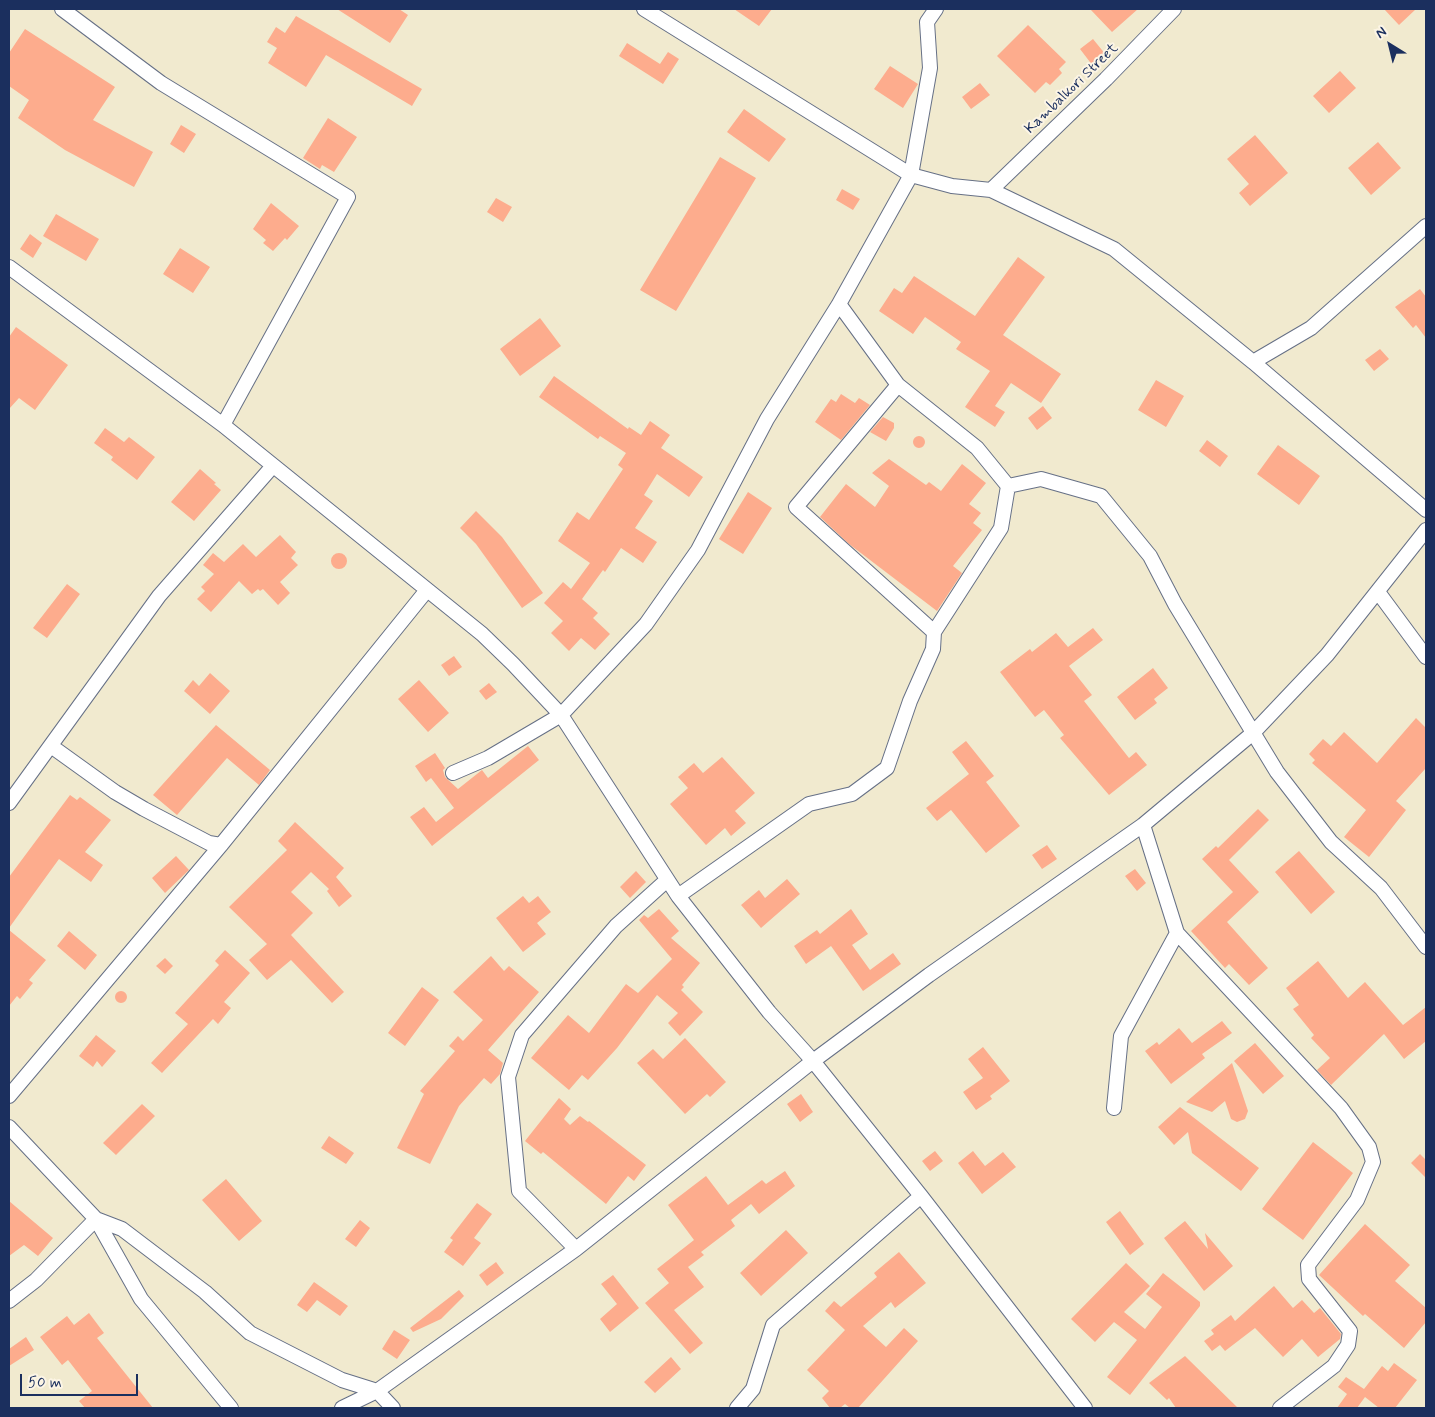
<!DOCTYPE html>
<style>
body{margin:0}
#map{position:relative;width:1435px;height:1417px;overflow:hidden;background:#f1eacf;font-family:Mynerve,sans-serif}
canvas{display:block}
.frame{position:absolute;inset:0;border:10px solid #1b2f5e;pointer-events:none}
.north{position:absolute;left:1365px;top:20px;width:50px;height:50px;-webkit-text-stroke:4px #fcf5e5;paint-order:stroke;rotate:324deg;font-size:14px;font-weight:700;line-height:20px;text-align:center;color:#1b2f5e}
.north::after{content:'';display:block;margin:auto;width:18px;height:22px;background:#1b2f5e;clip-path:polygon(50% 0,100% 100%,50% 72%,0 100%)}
.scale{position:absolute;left:20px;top:1374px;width:118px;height:22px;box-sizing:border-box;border:2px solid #1b2f5e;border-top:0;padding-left:6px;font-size:15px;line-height:18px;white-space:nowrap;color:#1b2f5e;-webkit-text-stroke:4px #fcf5e5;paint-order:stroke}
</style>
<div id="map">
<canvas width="1435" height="1417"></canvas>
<div class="frame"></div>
<div class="north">N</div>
<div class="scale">50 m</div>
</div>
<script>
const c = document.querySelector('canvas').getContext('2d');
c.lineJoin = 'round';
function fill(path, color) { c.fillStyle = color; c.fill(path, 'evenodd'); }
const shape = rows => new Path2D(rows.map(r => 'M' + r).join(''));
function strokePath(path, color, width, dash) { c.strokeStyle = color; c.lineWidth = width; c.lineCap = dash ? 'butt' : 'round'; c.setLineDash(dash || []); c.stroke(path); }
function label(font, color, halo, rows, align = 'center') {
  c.font = font + ' Mynerve,sans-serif'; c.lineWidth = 4; c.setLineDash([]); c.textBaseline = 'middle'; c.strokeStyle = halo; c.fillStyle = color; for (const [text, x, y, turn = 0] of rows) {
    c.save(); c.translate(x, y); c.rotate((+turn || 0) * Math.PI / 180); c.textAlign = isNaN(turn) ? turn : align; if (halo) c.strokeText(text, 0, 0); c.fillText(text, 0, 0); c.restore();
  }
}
const building = shape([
 [337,9,399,9,408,15,390,43],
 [734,9,772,9,759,26],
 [1090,9,1138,9,1112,32],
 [1384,9,1416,9,1399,25],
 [296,16,422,89,412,106,326,55,306,87,268,63,277,48,267,42,276,27,285,33],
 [1028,25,1066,62,1059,69,1062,73,1050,85,1046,82,1035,93,997,56],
 [25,29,115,87,93,120,153,152,134,187,65,150,18,118,29,100,9,86,9,53],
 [1093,39,1106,55,1093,66,1080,49],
 [627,43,660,64,668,52,679,59,663,84,619,56],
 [890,66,918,84,903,108,874,89],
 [1340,71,1356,88,1329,113,1313,96],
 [980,83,990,95,971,109,962,97],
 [744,109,786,139,769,162,727,132],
 [328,118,357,137,334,172,322,165,320,169,303,158],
 [181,125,196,134,184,153,170,144],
 [1255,135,1288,173,1250,206,1239,193,1249,184,1227,159],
 [1378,142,1401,168,1371,195,1348,168],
 [720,157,756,178,676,311,640,290],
 [842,189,860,199,853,210,836,200],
 [496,198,512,207,503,222,487,212],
 [271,203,299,226,287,240,285,238,273,251,263,243,266,240,253,229],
 [56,214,99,239,86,261,43,236],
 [30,234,42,243,33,258,20,249],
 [180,248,210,267,193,293,163,274],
 [1018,257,1045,277,1003,335,1061,374,1041,403,1011,383,995,406,1005,412,995,427,965,407,990,371,956,349,961,342,925,317,913,334,879,311,894,288,902,293,914,276,975,316],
 [1420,289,1426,297,1426,338,1416,325,1413,328,1395,307],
 [540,318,561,346,520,376,500,349],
 [16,327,68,365,35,410,19,398,9,409,9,337],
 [1380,349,1389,359,1374,371,1365,360],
 [554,376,628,429,629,427,641,435,650,421,670,435,661,448,703,477,689,497,657,474,644,495,653,501,635,528,657,542,643,563,621,548,605,572,603,570,582,599,598,613,593,618,610,634,595,650,581,638,569,651,551,633,563,621,544,603,563,582,571,589,590,563,558,541,577,512,589,520,623,469,618,465,626,453,600,436,598,439,539,397],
 [1156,380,1184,396,1166,427,1138,410],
 [841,394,855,403,859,398,870,405,841,440,815,422,831,399,836,402],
 [1043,406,1052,418,1037,430,1028,418],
 [883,417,894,423,894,428,886,441,870,432],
 [105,428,124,442,129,437,155,457,137,480,111,460,113,457,94,443],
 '913 442a6 6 0 1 1 12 0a6 6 0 1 1-12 0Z',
 [1207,440,1228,456,1220,467,1199,451],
 [1278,445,1320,476,1299,505,1257,474],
 [889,459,926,485,929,482,941,491,962,464,986,483,969,504,981,513,973,523,982,530,953,566,962,573,937,611,849,544,820,517,846,484,875,507,889,486,872,473],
 [200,469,216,483,214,484,221,490,194,521,171,502],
 [748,492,772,508,743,554,719,539],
 [476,511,502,537,543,593,522,608,476,544,460,528],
 [280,535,296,552,291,558,298,565,280,582,290,593,278,605,263,589,260,591,258,589,252,594,239,581,211,612,197,599,205,591,201,587,214,574,203,565,213,553,224,562,243,544,256,557],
 '331 561a8 8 0 1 1 16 0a8 8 0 1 1-16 0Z',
 [67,584,80,594,47,638,33,628],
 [1093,628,1103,640,1069,666,1092,695,1084,701,1129,758,1136,752,1147,765,1109,795,1060,738,1064,735,1044,710,1035,717,1000,672,1030,649,1032,652,1056,633,1068,647],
 [454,656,462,667,449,676,441,665],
 [1153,668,1168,688,1154,699,1157,703,1135,720,1117,697],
 [210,673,230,691,210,714,184,691,193,680,199,686],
 [419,680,449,713,428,732,398,699],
 [489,683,497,692,486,700,479,691],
 [1416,718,1426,728,1426,768,1396,801,1406,810,1369,857,1344,837,1366,810,1312,763,1315,760,1309,754,1323,739,1331,746,1344,732,1377,763],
 [216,725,270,770,259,785,227,758,177,815,153,795],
 [966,741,994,776,986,782,1020,826,986,853,951,810,937,821,926,808,969,774,952,752],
 [528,746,539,760,432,846,410,817,424,807,436,822,454,808,431,778,426,782,415,766,435,753,445,768,443,770,445,777,458,789,482,770,488,778],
 [722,757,755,793,735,811,746,823,731,836,725,828,706,845,670,804,688,788,678,777,694,763,703,773],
 [70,795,77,800,80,797,111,820,85,852,103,865,91,882,59,859,9,928,9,877],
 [1258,809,1269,820,1229,860,1259,892,1227,922,1268,968,1249,985,1229,964,1225,968,1191,931,1233,892,1202,859,1216,846,1218,848],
 [295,822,344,868,336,877,352,896,339,907,327,891,329,889,311,872,291,892,313,913,291,935,344,992,332,1003,291,960,267,980,249,960,267,944,229,907,287,850,278,841],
 [1047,845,1057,859,1042,869,1032,855],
 [1299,851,1335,892,1311,914,1275,872],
 [176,856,189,870,165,893,152,878],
 [1135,869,1146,883,1137,891,1125,876],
 [636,871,646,882,630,898,620,887],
 [787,879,800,894,761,928,741,905,759,890,765,898],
 [523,896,529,903,538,896,551,912,537,923,546,934,523,952,496,918],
 [659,909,679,931,671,938,700,963,682,985,684,987,681,990,703,1012,680,1036,668,1023,678,1013,657,995,617,1048,588,1080,582,1075,569,1090,531,1058,568,1015,589,1033,626,984,638,993,672,959,639,920,644,915,648,918],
 [851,909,868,934,852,945,870,970,893,953,901,964,863,991,831,946,806,964,794,946,817,930,820,934],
 [9,930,46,960,29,980,33,983,20,999,17,996,9,1006],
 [69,931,97,955,85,970,57,946],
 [225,950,250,973,224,1002,231,1008,218,1024,213,1019,162,1073,151,1063,188,1024,175,1013,219,965,215,961],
 [491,956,504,971,509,966,539,992,488,1050,503,1063,500,1074,491,1084,484,1078,459,1106,430,1164,397,1148,424,1094,420,1091,455,1051,449,1046,458,1036,463,1041,483,1020,453,992],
 [165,958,173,966,165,974,156,966],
 [1318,961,1348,998,1365,982,1403,1025,1426,1007,1426,1041,1404,1059,1384,1034,1331,1085,1317,1070,1330,1058,1311,1038,1314,1035,1293,1009,1299,1005,1286,988],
 [422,987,439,1000,405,1046,388,1033],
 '115 997a6 6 0 1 1 12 0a6 6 0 1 1-12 0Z',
 [1222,1021,1232,1033,1202,1054,1205,1058,1171,1084,1145,1051,1157,1042,1159,1045,1179,1028,1192,1043],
 [96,1035,116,1051,102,1067,97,1061,93,1067,79,1056],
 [685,1038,726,1082,710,1097,707,1094,685,1114,637,1063,653,1049,663,1059],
 [1255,1043,1284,1076,1263,1094,1234,1061],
 [983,1047,1010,1081,990,1096,992,1099,976,1110,963,1092,983,1078,968,1059],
 [1232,1063,1248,1111,1245,1119,1237,1122,1231,1119,1225,1101,1212,1112,1186,1102],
 [801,1094,813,1112,800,1122,787,1104],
 [559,1098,571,1109,564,1119,570,1125,580,1116,588,1122,589,1121,646,1165,634,1181,628,1176,606,1204,543,1152,541,1154,525,1141],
 [142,1104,155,1116,116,1155,103,1143],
 [1180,1107,1259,1168,1241,1191,1192,1153,1188,1132,1174,1145,1158,1127],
 [329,1136,354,1153,346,1164,321,1148],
 [1313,1142,1353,1173,1303,1240,1262,1209],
 [935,1151,943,1161,930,1171,922,1161],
 [973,1151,985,1166,1003,1152,1016,1167,982,1194,958,1163],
 [1420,1154,1426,1160,1426,1178,1411,1163],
 [785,1171,795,1186,759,1214,751,1204,731,1220,735,1226,701,1252,704,1255,688,1267,704,1287,674,1310,703,1343,690,1354,645,1303,669,1283,657,1269,694,1240,668,1205,706,1176,728,1205,762,1180,766,1184],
 [226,1179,262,1221,239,1241,202,1200],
 [9,1201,53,1238,38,1256,24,1245,9,1256],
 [477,1203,492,1214,474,1238,481,1243,463,1266,444,1252,453,1240,450,1238],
 [1120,1211,1144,1244,1130,1255,1106,1222],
 [360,1220,370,1228,356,1247,345,1239],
 [1185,1221,1208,1249,1205,1233,1233,1266,1204,1291,1164,1238],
 [1365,1224,1410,1265,1395,1281,1426,1308,1426,1322,1404,1348,1365,1314,1363,1316,1319,1275],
 [786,1230,808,1253,761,1296,740,1273],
 [899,1252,926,1283,895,1308,891,1302,863,1326,886,1347,904,1328,918,1341,858,1408,850,1408,845,1404,840,1408,830,1408,822,1398,829,1391,807,1370,845,1330,825,1311,834,1301,841,1307,877,1277,874,1273],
 [496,1262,504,1273,487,1286,479,1275],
 [1126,1263,1150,1286,1124,1312,1145,1329,1162,1307,1146,1294,1163,1273,1200,1302,1200,1306,1130,1395,1107,1377,1137,1340,1114,1322,1095,1342,1071,1319],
 [613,1275,639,1308,610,1332,600,1319,617,1304,601,1284],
 [314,1282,348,1306,340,1316,317,1300,307,1312,297,1305],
 [1274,1286,1293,1308,1302,1300,1314,1313,1320,1308,1341,1334,1340,1339,1318,1357,1302,1339,1283,1357,1255,1328,1225,1351,1220,1345,1212,1351,1204,1341,1214,1334,1211,1330,1231,1315,1235,1321],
 [459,1290,464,1296,441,1319,413,1332,410,1328],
 [89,1313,104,1333,97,1338,153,1408,85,1408,79,1401,92,1391,68,1360,62,1365,40,1337,67,1316,74,1325],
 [394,1330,410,1340,397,1359,382,1349],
 [26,1337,34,1350,9,1366,9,1349],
 [1185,1356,1189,1360,1238,1408,1176,1408,1169,1398,1167,1400,1149,1383],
 [671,1357,681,1369,655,1393,644,1382],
 [1394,1363,1417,1380,1395,1408,1379,1408,1365,1397,1357,1408,1337,1408,1347,1394,1338,1387,1346,1377,1364,1389,1382,1366,1388,1371]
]);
const minor = shape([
 [62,9,161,83,348,197,223,425],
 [644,9,911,175,952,186,991,190,1114,249,1253,362,1426,510],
 [991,190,1106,79,1174,9],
 [9,267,223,425,482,634,513,664,561,715,678,896,769,1012,813,1061,921,1196,1085,1408],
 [1253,362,1311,328,1426,226],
 [898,385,796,507,934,632],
 [1008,486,1041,479,1101,496,1150,556,1175,604,1277,772,1331,842,1381,888,1426,947],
 [1378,592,1426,657],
 [51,746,115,792,144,809,209,843,221,845],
 [453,773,488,758,561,715,646,624,698,550,767,419,839,304,911,175,930,68,927,22,936,9],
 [9,803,159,596,272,467],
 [1143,825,1177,933,1341,1108,1369,1147,1373,1162,1357,1200,1308,1265,1309,1279,1350,1331,1348,1345,1334,1366,1280,1408],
 [678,896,809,804,852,794,887,768,910,701,933,649,934,632,1001,528,1008,486,977,448,898,385,839,304],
 [9,1096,221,845,427,590],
 [1114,1108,1121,1036,1177,933],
 [9,1127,96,1219,122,1229,205,1292,250,1333,342,1380,377,1391,393,1408],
 [576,1249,519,1191,508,1077,522,1035,616,926,667,880],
 [9,1301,36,1280,96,1219,141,1299,231,1408],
 [342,1408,377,1391,576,1249,813,1061,929,975,1143,825,1253,733,1327,655,1426,530],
 [737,1408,753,1389,773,1325,921,1196]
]);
const streetNames = [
 ["Kambalkori Street",1072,89,-44]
];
fill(building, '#fdac8d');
strokePath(minor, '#667086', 16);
strokePath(minor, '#fff', 14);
label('15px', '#1b2f5e', '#fcf5e5', streetNames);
</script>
